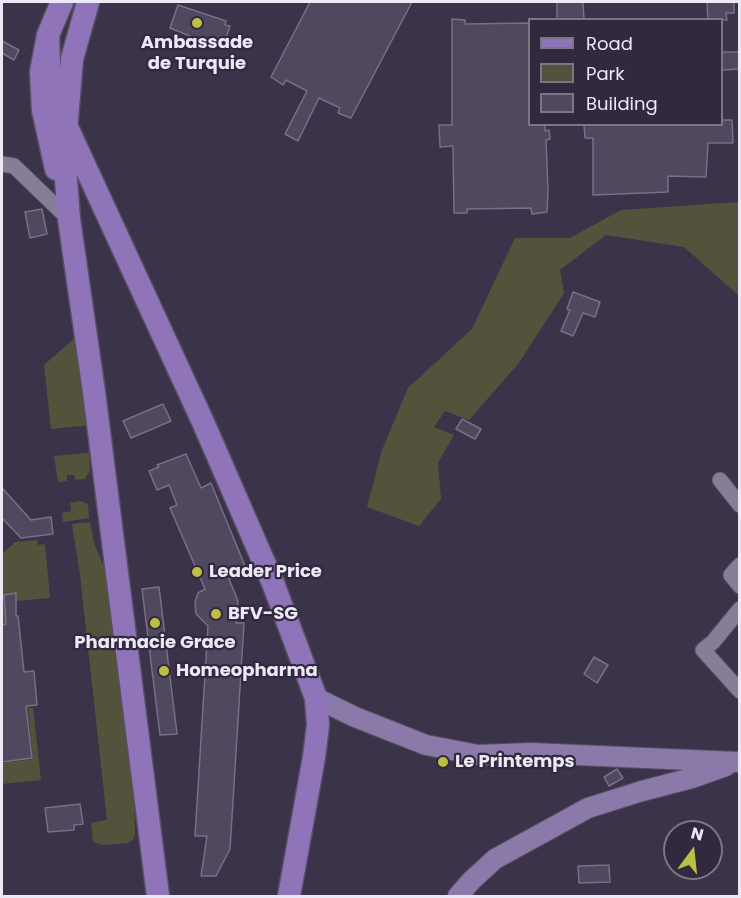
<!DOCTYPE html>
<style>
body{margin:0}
#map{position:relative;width:741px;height:898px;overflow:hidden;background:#3b3349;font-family:Poppins,sans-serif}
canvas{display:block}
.frame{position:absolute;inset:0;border:3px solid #ece8f6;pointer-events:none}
.legend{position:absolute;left:528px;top:18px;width:195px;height:108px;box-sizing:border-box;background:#31293e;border:2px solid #7c7588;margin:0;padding:8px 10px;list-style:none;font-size:18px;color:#ece8f6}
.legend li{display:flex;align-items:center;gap:12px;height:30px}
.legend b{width:30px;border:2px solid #7c7588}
.north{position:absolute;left:663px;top:820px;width:60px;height:60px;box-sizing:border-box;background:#31293e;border:2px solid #7c7588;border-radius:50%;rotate:15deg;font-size:16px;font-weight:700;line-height:24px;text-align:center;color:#ece8f6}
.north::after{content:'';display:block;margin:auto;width:21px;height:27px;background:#bebf42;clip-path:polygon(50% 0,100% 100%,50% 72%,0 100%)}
</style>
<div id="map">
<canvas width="741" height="898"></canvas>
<div class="frame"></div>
<ul class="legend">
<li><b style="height:8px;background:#9074ba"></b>Road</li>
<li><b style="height:16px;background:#53533b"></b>Park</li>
<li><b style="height:16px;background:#50485e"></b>Building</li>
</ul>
<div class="north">N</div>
</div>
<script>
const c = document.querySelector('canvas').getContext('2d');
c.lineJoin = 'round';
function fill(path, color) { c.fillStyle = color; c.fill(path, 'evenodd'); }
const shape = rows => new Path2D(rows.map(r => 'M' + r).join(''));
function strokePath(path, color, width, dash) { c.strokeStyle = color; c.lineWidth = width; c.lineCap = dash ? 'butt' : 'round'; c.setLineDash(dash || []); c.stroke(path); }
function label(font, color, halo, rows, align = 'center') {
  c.font = font + ' Poppins,sans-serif'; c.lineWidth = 4.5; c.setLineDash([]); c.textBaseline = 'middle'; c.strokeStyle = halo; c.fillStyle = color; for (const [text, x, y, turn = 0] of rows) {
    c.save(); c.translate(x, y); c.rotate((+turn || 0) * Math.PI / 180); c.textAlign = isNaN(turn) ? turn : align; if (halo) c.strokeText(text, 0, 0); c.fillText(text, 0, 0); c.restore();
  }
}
const green = shape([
 [739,202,739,296,684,247,606,235,560,270,564,293,519,363,469,420,445,411,434,427,454,435,438,463,441,499,419,526,367,507,382,450,408,388,472,329,515,238,570,238,621,210],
 [78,335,90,425,51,429,44,365],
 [89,453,90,471,85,479,76,480,74,475,67,475,67,481,58,482,54,456],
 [81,501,88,504,89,518,63,522,62,513,71,511,70,503],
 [90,522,94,543,111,584,134,796,135,834,133,840,128,843,104,845,93,842,91,823,107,820,80,575,72,524],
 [37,540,38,545,45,544,50,598,17,601,16,593,4,595,6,624,2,625,2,554,15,542],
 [28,708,33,708,41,780,2,784,2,763,33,759]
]);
const building = shape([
 [310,2,412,2,351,118,338,113,340,108,319,98,298,141,285,134,307,91,286,80,283,85,271,77,310,2],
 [557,2,583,2,584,20,557,20,557,2],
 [707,2,734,2,734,13,726,13,727,20,708,20,707,2],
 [178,5,226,21,225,25,230,26,223,47,200,39,199,43,189,40,190,36,170,28,178,5],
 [452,19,465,20,465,24,530,23,530,124,545,124,545,131,549,130,550,139,546,140,548,190,547,212,532,214,531,208,467,209,467,213,454,213,453,146,440,147,439,125,452,125,452,19],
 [2,41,19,50,14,60,2,53,2,41],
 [722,52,740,52,740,69,722,70,722,52],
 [722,120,732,120,733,143,708,143,706,177,668,176,668,192,593,195,593,138,585,138,584,124,722,124,722,120],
 [42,209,47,234,30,238,25,212,42,209],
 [573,292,600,302,595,317,583,313,573,336,561,331,570,310,567,309,573,292],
 [163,404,171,421,131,438,123,421,163,404],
 [462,419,481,429,475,439,456,429,462,419],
 [186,454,201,488,211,483,247,571,229,579,238,601,236,623,244,623,230,849,216,876,201,876,207,836,195,836,208,626,196,614,195,602,198,593,205,589,170,508,177,505,169,485,157,490,149,471,159,467,157,465,186,454],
 [2,488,31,520,51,517,53,534,21,538,2,518,2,488],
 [159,587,177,734,160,735,142,589,159,587],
 [16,593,16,616,18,616,24,672,34,671,37,705,26,706,32,758,2,762,2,625,6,624,4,595,16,593],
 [594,657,608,665,597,683,584,674,594,657],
 [617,769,623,778,609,786,604,777,617,769],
 [80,804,83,824,74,825,74,830,48,832,45,808,80,804],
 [609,865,610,882,579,883,578,866,609,865]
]);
const street = shape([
 [2,164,14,166,69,219],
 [720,480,740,505],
 [740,565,731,575,740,586],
 [740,609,713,642,703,650,740,691]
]);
const secondary = shape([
 [316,698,355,717,426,745,478,755,531,753,737,762],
 [458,896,471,881,495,859,588,808,642,791,692,778,726,766]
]);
const primary = shape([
 [88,2,72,59,64,154,69,219,94,392,158,896],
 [48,35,49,68,54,93,66,125,203,422,273,583,316,698,318,725,314,757,289,896],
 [56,169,43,110,41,72,48,35,62,2]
]);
const markers = [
 [197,23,6,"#bebf42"],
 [197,572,6,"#bebf42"],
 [216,614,6,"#bebf42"],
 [155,623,6,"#bebf42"],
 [164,671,6,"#bebf42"],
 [443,762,6,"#bebf42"]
];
const poiNames = [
 ["Ambassade",197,43,"center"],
 ["de Turquie",197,64,"center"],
 ["Leader Price",209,572],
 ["BFV-SG",228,614],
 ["Pharmacie Grace",155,643,"center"],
 ["Homeopharma",176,671],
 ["Le Printemps",455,762]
];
fill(green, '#53533b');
fill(building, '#50485e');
strokePath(building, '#786f88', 1.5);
strokePath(street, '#575062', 17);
strokePath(secondary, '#575062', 22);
strokePath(primary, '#575062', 25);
strokePath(street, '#867e97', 15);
strokePath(secondary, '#8b79a9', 20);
strokePath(primary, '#9074ba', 22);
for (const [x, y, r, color] of markers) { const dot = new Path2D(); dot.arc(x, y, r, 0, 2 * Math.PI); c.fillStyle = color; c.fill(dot); strokePath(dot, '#31293e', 2); }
label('bold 18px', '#ece8f6', '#31293e', poiNames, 'left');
</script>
